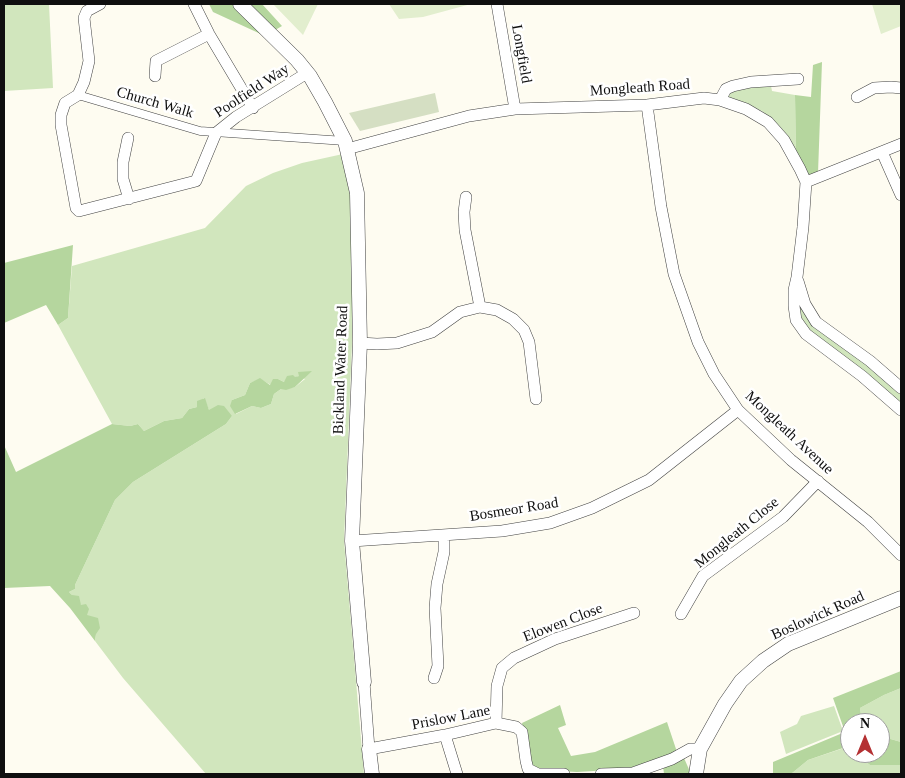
<!DOCTYPE html>
<style>
body{margin:0}
#map{position:relative;width:905px;height:778px;overflow:hidden;background:#fefcf1;font-family:"Times New Roman",serif}
canvas{display:block}
.frame{position:absolute;inset:0;border:5px solid #0f0f0f;pointer-events:none}
.north{position:absolute;left:840px;top:713px;width:50px;height:50px;box-sizing:border-box;background:#fff;border:1px solid #9f9f9f;border-radius:50%;rotate:0deg;font-size:14px;font-weight:700;line-height:20px;text-align:center;color:#0f0f0f}
.north::after{content:'';display:block;margin:auto;width:18px;height:22px;background:#b43133;clip-path:polygon(50% 0,100% 100%,50% 72%,0 100%)}
</style>
<div id="map">
<canvas width="905" height="778"></canvas>
<div class="frame"></div>
<div class="north">N</div>
</div>
<script>
const c = document.querySelector('canvas').getContext('2d');
c.lineJoin = 'round';
function fill(path, color) { c.fillStyle = color; c.fill(path, 'evenodd'); }
const shape = rows => new Path2D(rows.map(r => 'M' + r).join(''));
function strokePath(path, color, width, dash) { c.strokeStyle = color; c.lineWidth = width; c.lineCap = dash ? 'butt' : 'round'; c.setLineDash(dash || []); c.stroke(path); }
function label(font, color, halo, rows, align = 'center') {
  c.font = font + ' "Times New Roman",serif'; c.lineWidth = 5; c.setLineDash([]); c.textBaseline = 'middle'; c.strokeStyle = halo; c.fillStyle = color; for (const [text, x, y, turn = 0] of rows) {
    c.save(); c.translate(x, y); c.rotate((+turn || 0) * Math.PI / 180); c.textAlign = isNaN(turn) ? turn : align; if (halo) c.strokeText(text, 0, 0); c.fillText(text, 0, 0); c.restore();
  }
}
const green = shape([
 [4,4,49,4,53,88,4,91],
 [771,86,772,91,795,95,796,154,784,131,762,111,727,99,732,89],
 [343,154,352,194,352,343,344,541,364,774,206,774,123,678,95,641,96,634,81,605,69,592,75,589,75,585,115,500,133,482,226,424,232,416,209,410,204,398,197,407,189,409,182,418,164,421,144,431,138,424,130,426,112,424,58,325,68,318,72,266,205,228,246,186,273,173,302,163],
 [299,376,305,379,295,387,281,389,274,394,271,404,261,408,252,406,236,414,232,400,245,395,250,383,260,379,271,385,278,379,284,382],
 [797,296,814,325,866,363,901,393,901,407,808,331,800,319],
 [901,688,901,742,880,736,880,723,862,723,860,708,884,695],
 [834,706,843,731,786,754,780,732,797,724,801,716],
 [847,747,850,750,850,753,855,753,870,765,901,765,901,774,791,774,808,760]
]);
const forest = shape([
 [209,4,262,4,282,26,265,36,213,12],
 [822,62,818,173,808,177,796,154,795,95,811,97,813,65],
 [73,245,68,318,58,325,46,305,4,323,4,263],
 [312,371,295,387,286,390,281,389,274,394,271,404,261,408,252,406,235,414,230,406,232,400,245,395,250,383,260,378,270,385,273,379,278,379,284,382,287,376,293,375,295,377,299,376,298,372],
 [205,398,209,410,218,405,224,406,232,416,226,424,133,482,115,500,75,585,75,589,69,592,72,595,79,596,81,605,86,604,89,609,87,615,98,618,100,628,96,634,95,641,70,608,50,586,4,588,4,445,16,472,112,424,130,426,138,424,144,431,164,421,182,418,189,409,197,407,197,401],
 [901,671,901,688,884,695,860,708,862,723,850,723,850,750,846,747,808,760,791,774,773,774,773,762,845,732,833,698],
 [560,705,566,725,558,728,571,756,595,752,667,722,677,752,627,769,577,772,540,770,532,766,522,723],
 [880,736,901,742,901,765,870,765,855,753,880,753],
 [684,758,691,774,664,774,663,765]
]);
const cemetery = shape([
 [435,93,439,112,360,131,349,113]
]);
const pitch = shape([
 [273,4,318,4,303,35],
 [389,4,471,4,423,17,399,19],
 [872,4,901,4,901,26,881,34]
]);
const pedestrian = shape([
 [78,95,200,131,345,141]
]);
const minor = shape([
 [100,4,87,11,84,18,89,61,84,82,78,95,65,103,61,115,61,125,76,208,79,211,196,181,216,133,236,117,307,73],
 [194,4,209,34,253,108],
 [497,4,515,109],
 [155,76,156,61,209,34],
 [857,97,874,88,891,87,901,88],
 [720,100,726,89,733,86,751,82,798,79],
 [647,105,661,207,674,274,698,342,714,374,738,410,791,460,868,522,901,555],
 [128,138,123,162,123,179,129,199],
 [347,149,469,116,515,109,647,105,704,98,720,100,746,109,768,122,784,140,800,169,806,182,803,227,797,277,794,290,794,306,796,320,806,334,862,376,901,410],
 [882,152,901,195],
 [806,182,901,144],
 [466,197,464,212,465,230,480,307],
 [798,281,805,304,816,322,870,361,901,388],
 [360,343,377,344,397,343,432,332,460,312,480,307,497,310,513,319,524,330,529,342,536,399],
 [352,541,502,531,550,523,592,508,649,480,738,410],
 [681,614,703,576,783,517,818,481],
 [434,678,438,666,435,608,437,584,444,552,444,535],
 [364,682,369,749,445,735,496,723,516,727,522,732,526,761,528,769,538,774,564,774],
 [496,723,497,686,502,668,514,658,555,639,634,613],
 [445,735,457,774],
 [601,774,633,773,672,759,690,749,700,749]
]);
const tertiary = shape([
 [240,4,297,60,310,76,325,102,345,141,357,193,360,343,352,541,364,682],
 [369,749,372,774],
 [696,774,700,749,725,704,741,681,763,661,788,644,901,598]
]);
const streetNames = [
 ["Longfield",521,54,80],
 ["Mongleath Road",640,88,-4],
 ["Poolfield Way",252,91,-33],
 ["Church Walk",155,103,16],
 ["Bickland Water Road",341,370,-88],
 ["Mongleath Avenue",789,433,43],
 ["Bosmeor Road",514,510,-9],
 ["Mongleath Close",737,533,-39],
 ["Boslowick Road",818,616,-24],
 ["Elowen Close",563,623,-21],
 ["Prislow Lane",451,718,-11]
];
fill(green, '#d1e6bd');
fill(forest, '#b5d69e');
fill(cemetery, '#d5dfc3');
fill(pitch, '#e2eece');
strokePath(pedestrian, '#424242', 9);
strokePath(minor, '#424242', 12);
strokePath(tertiary, '#424242', 15);
strokePath(pedestrian, '#fff', 8);
strokePath(minor, '#fff', 11);
strokePath(tertiary, '#fff', 14);
label('15px', '#0f0f0f', '#fff', streetNames);
</script>
